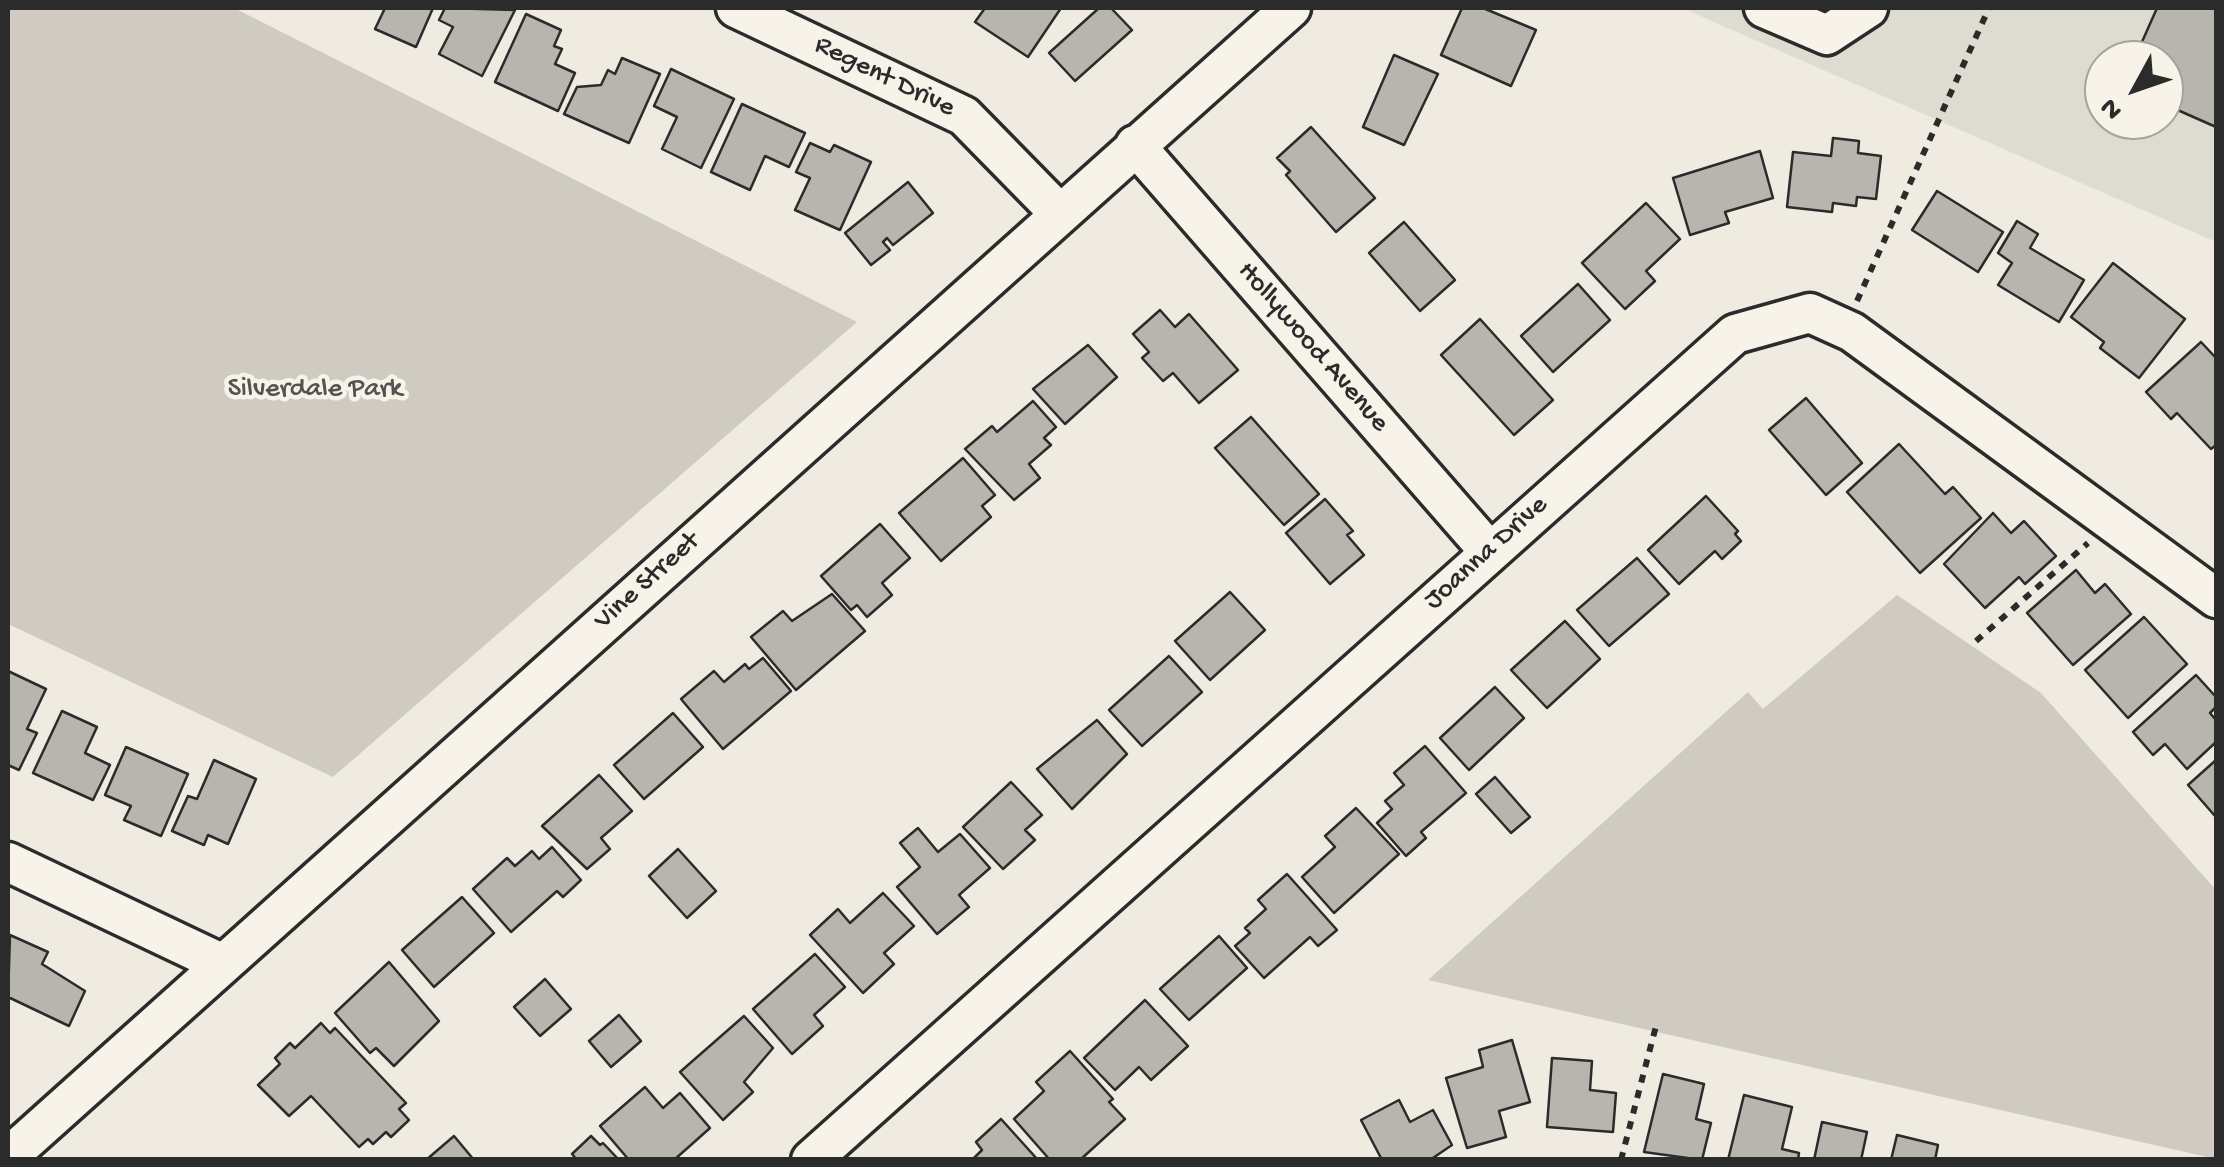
<!DOCTYPE html>
<style>
body{margin:0}
#map{position:relative;width:2224px;height:1167px;overflow:hidden;background:#efebe0;font-family:"Gochi Hand",sans-serif}
canvas{display:block}
.frame{position:absolute;inset:0;border:10px solid #2b2b2b;pointer-events:none}
.north{position:absolute;left:2084px;top:40px;width:100px;height:100px;box-sizing:border-box;background:#f7f3e8;border:2px solid #a5a39c;border-radius:50%;rotate:230deg;font-size:28px;font-weight:700;line-height:40px;text-align:center;color:#2b2b2b}
.north::after{content:'';display:block;margin:auto;width:35px;height:45px;background:#2b2b2b;clip-path:polygon(50% 0,100% 100%,50% 72%,0 100%)}
</style>
<div id="map">
<canvas width="2224" height="1167"></canvas>
<div class="frame"></div>
<div class="north">N</div>
</div>
<script>
const c = document.querySelector('canvas').getContext('2d');
c.lineJoin = 'round';
function fill(path, color) { c.fillStyle = color; c.fill(path, 'evenodd'); }
const shape = rows => new Path2D(rows.map(r => 'M' + r).join(''));
function strokePath(path, color, width, dash) { c.strokeStyle = color; c.lineWidth = width; c.lineCap = dash ? 'butt' : 'round'; c.setLineDash(dash || []); c.stroke(path); }
function label(font, color, halo, rows, align = 'center') {
  c.font = font + ' "Gochi Hand",sans-serif'; c.lineWidth = 9; c.setLineDash([]); c.textBaseline = 'middle'; c.strokeStyle = halo; c.fillStyle = color; for (const [text, x, y, turn = 0] of rows) {
    c.save(); c.translate(x, y); c.rotate((+turn || 0) * Math.PI / 180); c.textAlign = isNaN(turn) ? turn : align; if (halo) c.strokeText(text, 0, 0); c.fillText(text, 0, 0); c.restore();
  }
}
const built = shape([
 [1682,8,2216,8,2216,242],
 [2104,60,2164,60,2164,120,2104,120]
]);
const green = shape([
 [8,8,234,8,857,322,333,777,8,624],
 [1897,595,2041,693,2216,890,2216,1159,1428,980,1748,692,1763,709]
]);
const building = shape([
 [385,8,433,8,416,47,375,29,385,8],
 [445,8,515,10,482,76,439,54,453,27,439,20,445,8],
 [985,8,1061,8,1028,57,975,22,985,8],
 [1099,8,1111,8,1132,30,1075,81,1049,53,1099,8],
 [1462,8,1483,8,1536,30,1511,86,1441,55,1462,8],
 [2157,8,2216,8,2216,127,2164,104,2164,60,2134,60,2157,8],
 [526,14,561,30,554,46,562,49,555,64,575,73,558,111,495,82,526,14],
 [1394,55,1438,74,1404,145,1363,127,1394,55],
 [622,58,660,74,629,143,564,114,577,87,601,85,608,70,615,74,622,58],
 [671,69,734,99,701,168,662,149,677,117,654,106,671,69],
 [742,104,805,133,789,167,765,156,750,190,711,172,742,104],
 [1311,127,1375,198,1336,232,1286,175,1290,171,1277,158,1311,127],
 [1833,138,1859,141,1858,153,1881,156,1876,199,1857,197,1856,206,1833,203,1832,212,1787,207,1793,152,1831,156,1833,138],
 [810,143,830,152,834,145,871,162,840,230,795,210,810,178,796,172,810,143],
 [1760,151,1773,198,1725,212,1729,223,1690,235,1673,178,1760,151],
 [908,182,933,213,893,245,887,238,883,242,890,250,871,265,845,233,908,182],
 [1937,191,2003,232,1978,272,1912,230,1937,191],
 [1646,203,1680,239,1646,271,1655,281,1625,309,1582,263,1646,203],
 [2017,221,2038,234,2030,248,2084,280,2059,322,1998,285,2012,263,1998,253,2017,221],
 [1404,222,1455,280,1420,311,1369,253,1404,222],
 [2113,263,2185,319,2139,378,2100,348,2104,342,2071,317,2113,263],
 [1578,284,1610,320,1553,372,1521,336,1578,284],
 [1160,310,1175,327,1189,314,1238,370,1199,403,1173,373,1163,381,1142,358,1149,352,1133,334,1160,310],
 [1480,319,1553,400,1514,435,1441,355,1480,319],
 [2201,342,2216,358,2216,445,2211,449,2177,413,2171,419,2146,392,2201,342],
 [1088,345,1117,377,1065,424,1033,389,1088,345],
 [1806,398,1862,463,1826,495,1769,430,1806,398],
 [1033,401,1056,427,1044,438,1051,445,1029,464,1040,478,1014,500,965,449,992,426,997,432,1033,401],
 [1251,417,1319,494,1284,525,1215,448,1251,417],
 [1899,444,1945,494,1953,487,1981,518,1920,573,1847,492,1899,444],
 [963,458,995,495,982,506,991,517,941,561,899,513,963,458],
 [1706,496,1738,531,1735,534,1741,541,1722,559,1715,551,1679,584,1648,550,1706,496],
 [1325,499,1353,531,1347,535,1364,555,1330,584,1286,533,1325,499],
 [1993,513,2011,533,2024,521,2056,556,2025,584,2019,577,1985,608,1944,564,1993,513],
 [880,524,910,558,882,583,892,595,867,617,857,605,851,610,821,576,880,524],
 [1637,558,1669,594,1609,646,1577,610,1637,558],
 [2076,570,2095,593,2105,584,2131,614,2073,665,2027,613,2076,570],
 [1230,592,1265,630,1210,680,1175,641,1230,592],
 [832,594,865,631,796,690,751,637,783,611,792,621,832,594],
 [2144,617,2187,664,2128,718,2085,670,2144,617],
 [1565,621,1600,659,1547,708,1511,670,1565,621],
 [1169,656,1202,692,1142,746,1109,710,1169,656],
 [763,658,791,691,723,749,681,699,714,671,724,682,745,664,749,669,763,658],
 [8,671,46,689,27,729,37,733,19,770,8,765,8,671],
 [2196,675,2216,697,2216,707,2210,713,2216,720,2216,742,2187,769,2165,744,2153,755,2133,732,2196,675],
 [1495,687,1524,718,1469,770,1440,738,1495,687],
 [62,711,97,727,85,753,110,765,93,800,33,773,62,711],
 [673,713,703,747,644,799,614,765,673,713],
 [1097,720,1127,754,1072,809,1037,769,1097,720],
 [1425,746,1466,793,1421,832,1426,838,1406,856,1377,823,1392,809,1385,801,1404,785,1394,773,1425,746],
 [126,747,188,774,161,836,124,820,131,806,105,795,126,747],
 [214,760,256,779,228,844,208,835,204,845,172,831,188,796,197,799,214,760],
 [2216,760,2216,815,2215,816,2188,785,2216,760],
 [599,775,632,811,601,838,610,849,587,869,542,826,599,775],
 [1495,777,1530,817,1511,833,1476,794,1495,777],
 [1011,782,1042,815,1025,830,1035,840,1003,869,963,827,1011,782],
 [1356,808,1399,854,1334,913,1302,877,1335,847,1325,836,1356,808],
 [918,828,938,852,960,834,990,868,959,895,969,907,937,934,897,887,920,867,900,843,918,828],
 [552,847,581,880,563,897,557,891,511,932,473,889,507,858,515,866,532,851,539,859,552,847],
 [678,849,716,891,687,918,649,876,678,849],
 [1287,874,1337,930,1318,946,1310,937,1264,978,1235,946,1250,933,1245,928,1266,909,1258,900,1287,874],
 [883,893,914,926,884,953,894,964,863,993,810,935,838,909,850,923,883,893],
 [462,897,494,933,434,987,402,950,462,897],
 [10,935,48,952,42,964,85,991,69,1026,8,997,10,935],
 [1219,936,1247,968,1189,1020,1160,989,1219,936],
 [815,954,845,987,814,1015,823,1026,792,1054,753,1009,815,954],
 [389,962,439,1021,394,1066,376,1048,370,1053,335,1013,389,962],
 [545,979,571,1009,540,1036,514,1007,545,979],
 [1145,1000,1188,1046,1151,1080,1139,1067,1115,1090,1084,1058,1145,1000],
 [619,1015,641,1041,611,1067,589,1041,619,1015],
 [744,1016,773,1048,744,1082,753,1092,723,1120,680,1072,744,1016],
 [321,1023,330,1033,335,1028,406,1103,399,1109,409,1120,391,1137,386,1132,373,1144,368,1139,359,1147,311,1096,289,1116,258,1085,280,1064,275,1058,290,1043,295,1048,321,1023],
 [1512,1040,1530,1102,1499,1111,1506,1137,1467,1148,1446,1078,1483,1067,1479,1050,1512,1040],
 [1070,1051,1113,1099,1109,1102,1125,1119,1080,1160,1050,1160,1014,1119,1044,1091,1036,1082,1070,1051],
 [1552,1058,1592,1061,1590,1090,1616,1093,1613,1132,1547,1127,1552,1058],
 [1663,1074,1704,1084,1696,1119,1711,1123,1702,1160,1644,1152,1663,1074],
 [645,1087,663,1108,680,1093,710,1128,674,1160,629,1160,600,1126,645,1087],
 [1744,1095,1792,1107,1782,1149,1799,1153,1798,1160,1728,1160,1744,1095],
 [1399,1100,1410,1122,1433,1110,1452,1145,1430,1160,1382,1160,1361,1120,1399,1100],
 [1001,1119,1038,1160,972,1160,982,1150,976,1142,1001,1119],
 [1822,1122,1867,1132,1861,1160,1814,1160,1822,1122],
 [1897,1135,1938,1145,1935,1160,1891,1160,1897,1135],
 [454,1136,474,1160,426,1160,454,1136],
 [591,1136,600,1145,603,1143,619,1160,577,1160,572,1154,591,1136]
]);
const path = shape([
 [1857,301,1989,8],
 [1976,641,2088,543],
 [1621,1160,1656,1026]
]);
const minor = shape([
 [736,8,964,116,1059,213],
 [1764,8,1827,35,1868,8],
 [1135,145,1489,551],
 [8,862,223,964],
 [8,1157,1291,8],
 [811,1160,1735,334,1810,313,1852,332,2216,598]
]);
const streetNames = [
 ["Regent Drive",884,78,26],
 ["Hollywood Avenue",1312,348,49],
 ["Joanna Drive",1487,554,-42],
 ["Vine Street",648,582,-42]
];
const parkNames = [
 ["Silverdale Park",315,391]
];
fill(built, '#dedbd1');
fill(green, '#cfcbc2');
fill(building, '#b8b5ae');
strokePath(building, '#2b2b2b', 2.5);
strokePath(minor, '#2b2b2b', 45);
strokePath(path, '#2b2b2b', 6, [8, 8]);
strokePath(minor, '#f7f3e8', 38);
label('28px', '#2b2b2b', '#f7f3e8', streetNames);
label('28px', '#545351', '#f7f3e8', parkNames);
</script>
